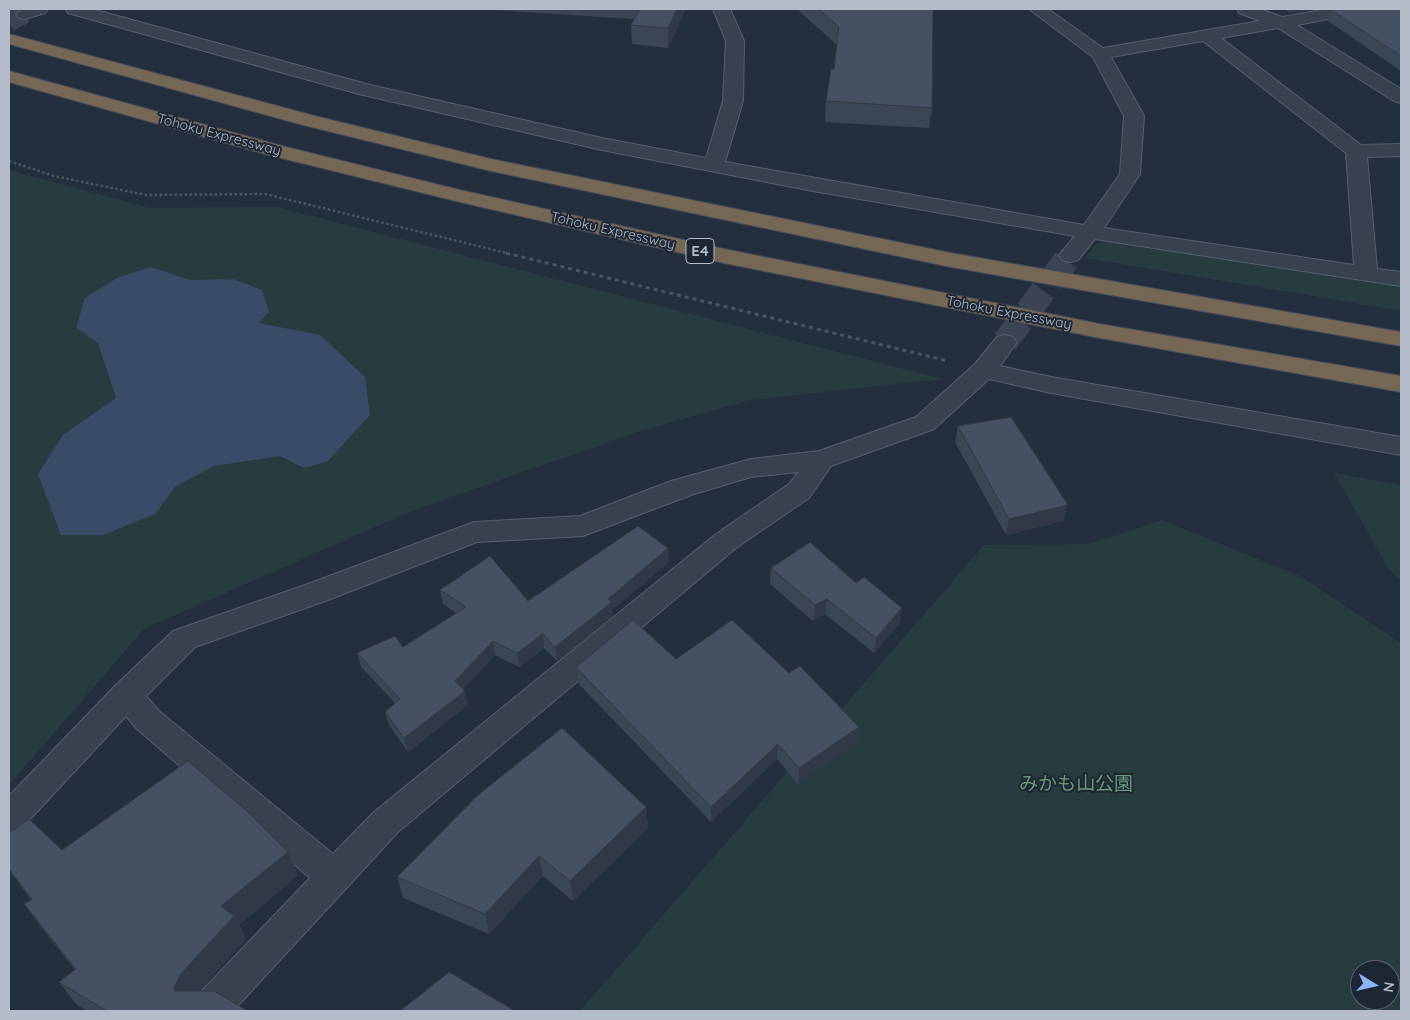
<!DOCTYPE html>
<meta charset="utf-8">
<style>
body{margin:0}
#map{position:relative;width:1410px;height:1020px;overflow:hidden;background:#242f3e;font-family:Quicksand,sans-serif}
canvas{display:block}
.frame{position:absolute;inset:0;border:10px solid #b4bcc9;pointer-events:none}
.north{position:absolute;left:1350px;top:960px;width:50px;height:50px;box-sizing:border-box;background:#1d2633;border:1px solid #59626f;border-radius:50%;rotate:99deg;font-size:14px;font-weight:700;line-height:20px;text-align:center;color:#b4bcc9}
.north::after{content:'';display:block;margin:auto;width:18px;height:22px;background:#8ab4f8;clip-path:polygon(50% 0,100% 100%,50% 72%,0 100%)}
</style>
<div id="map">
<canvas width="1410" height="1020"></canvas>
<div class="frame"></div>
<div class="north">N</div>
</div>
<script>
const c = document.querySelector('canvas').getContext('2d');
c.lineJoin = 'round';
function fill(path, color) { c.fillStyle = color; c.fill(path, 'evenodd'); }
const shape = rows => new Path2D(rows.map(r => 'M' + r).join(''));
function strokePath(path, color, width, dash) { c.strokeStyle = color; c.lineWidth = width; c.lineCap = dash ? 'butt' : 'round'; c.setLineDash(dash || []); c.stroke(path); }
function label(font, color, halo, rows, align = 'center') {
  c.font = font + ' Quicksand,"Noto Sans JP",sans-serif'; c.lineWidth = 4; c.setLineDash([]); c.textBaseline = 'middle'; c.strokeStyle = halo; c.fillStyle = color; for (const [text, x, y, turn = 0] of rows) {
    c.save(); c.translate(x, y); c.rotate((+turn || 0) * Math.PI / 180); c.textAlign = isNaN(turn) ? turn : align; if (halo) c.strokeText(text, 0, 0); c.fillText(text, 0, 0); c.restore();
  }
}
const green = shape([
 [9,170,152,208,277,207,943,379,752,400,641,431,409,512,144,629,9,785],
 [1116,238,1401,282,1401,311,1085,258,1096,244],
 [1334,473,1401,485,1401,581,1387,567],
 [1162,520,1302,577,1401,643,1401,1011,580,1011,984,545,1088,544],
 [1360,970,1390,970,1390,1000,1360,1000]
]);
const water = shape([
 [151,267,190,280,233,279,262,290,269,312,258,323,320,335,365,377,370,415,328,461,304,468,280,456,214,466,176,486,155,514,103,535,61,535,38,474,63,435,116,398,98,343,76,328,85,298,117,278]
]);
const minorTunnelFar1 = shape([
 [9,22,25,14]
]);
const minorTunnel = shape([
 [1005,342,1070,255]
]);
const pathFar1 = shape([
 [9,161,54,176,146,195,265,194,511,254]
]);
const path = shape([
 [506,253,948,361]
]);
const minor = shape([
 [23,9,48,9,45,13,25,19,19,18,16,14,23,9],
 [65,9,92,9,370,85,602,138,706,158,723,101,726,41,713,9,730,9,744,41,743,101,725,162,1084,225,1120,174,1124,116,1093,57,1029,9,1048,9,1103,48,1260,21,1239,13,1237,9,1260,9,1282,17,1328,9,1364,9,1362,13,1356,14,1297,25,1401,89,1401,103,1394,101,1278,28,1221,38,1361,145,1401,144,1401,156,1367,157,1377,269,1401,272,1401,286,1095,239,1078,260,1070,262,1062,260,1059,255,1075,236,813,191,602,150,359,94,68,13,65,9],
 [1203,41,1346,153,1354,265,1104,228,1140,174,1144,116,1111,57,1203,41],
 [1005,335,1013,337,1017,342,1000,366,1051,377,1401,437,1401,455,1051,393,989,379,934,429,831,466,809,498,736,548,398,832,233,1011,189,1011,195,998,310,878,137,729,126,716,21,829,9,834,9,796,115,686,173,631,308,584,474,522,580,516,671,481,751,459,819,451,916,417,975,364,997,337,1005,335],
 [799,472,789,484,716,534,374,812,333,854,159,711,146,696,195,647,328,600,477,542,583,536,691,495,751,477,799,472]
]);
const highway = shape([
 [9,34,315,116,491,159,951,253,1401,332,1401,346,951,267,491,171,303,125,9,44,9,34],
 [9,71,282,146,460,190,724,249,1100,324,1401,376,1401,392,1100,338,724,263,460,202,269,155,9,82,9,71]
]);
const wall = shape([
 [476,9,686,9,668,48,632,44,631,25,634,19],
 [797,9,933,9,932,108,929,128,825,122,826,101,834,69,837,45],
 [1285,9,1318,9,1290,13],
 [1401,9,1401,71,1328,21,1331,10],
 [958,426,1063,521,1006,535,955,442],
 [668,548,669,562,612,610,613,616,557,661,544,648,519,667,495,655,463,689,468,705,408,752,389,725,385,712,395,703,361,667,357,653,403,647,456,613,443,604,440,590,528,601],
 [771,568,900,623,874,653,825,614,813,621,770,584],
 [676,659,789,673,859,727,857,742,798,784,777,759,711,822,578,683,576,667],
 [646,807,648,828,573,901,543,876,489,934,403,898,397,877],
 [9,833,62,850,298,875,239,925,246,939,199,991,248,1011,87,1011,76,1004,59,982,75,970,41,927,24,904,31,900,9,870]
]);
const shadedWall = shape([
 [677,9,686,9,668,48,668,28],
 [1292,9,1318,9,1290,13],
 [1068,505,1063,521,1006,535,1009,519],
 [668,548,669,562,612,610,613,616,557,661,555,647,608,599],
 [827,599,825,614,813,621,815,605],
 [902,608,900,623,874,653,876,638],
 [543,634,544,648,519,667,517,653],
 [493,641,495,655,458,695,455,681],
 [465,691,468,705,408,752,404,738],
 [859,727,857,742,798,784,799,768],
 [778,744,777,759,711,822,711,807],
 [646,807,648,828,573,901,570,881],
 [288,852,298,875,239,925,246,939,194,997,187,1010,174,988,180,975,221,906],
 [539,856,543,876,489,934,485,914]
]);
const building = shape([
 [640,9,677,9,668,28,631,25,640,9],
 [819,9,933,9,932,108,826,101,831,69,834,69,839,27,819,9],
 [1340,9,1401,9,1401,56,1331,10,1340,9],
 [1011,417,1068,505,1009,519,958,426,1011,417],
 [638,526,668,548,608,599,612,602,555,647,543,634,517,653,493,641,455,681,465,691,404,738,385,712,400,699,357,653,395,636,403,647,466,607,440,590,490,556,528,601,638,526],
 [810,542,856,583,864,577,902,608,876,638,827,599,815,605,771,568,810,542],
 [633,620,676,659,732,620,789,673,800,666,859,727,799,768,778,744,711,807,576,667,633,620],
 [562,728,646,807,570,881,539,856,485,914,397,877,478,795,562,728],
 [188,761,249,813,288,852,221,906,234,916,180,975,174,988,175,991,214,991,248,1011,107,1011,59,982,76,969,24,904,32,899,9,869,9,833,29,819,62,850,188,761],
 [449,972,515,1011,400,1011,449,972]
]);
const farStreetnames = [
 ["Tohoku Expressway",219,135,15],
 ["Tohoku Expressway",613,231,13],
 ["Tohoku Expressway",1009,313,11]
];
const shields = [
 [700,251,28]
];
const shieldNames = [
 ["E4",700,251]
];
const nearParknames = [
 ["みかも山公園",1076,784]
];
fill(green, '#263c3f');
fill(water, '#394c67');
strokePath(minorTunnelFar1, '#3a4453', 19, [19, 10]);
strokePath(minorTunnel, '#3a4453', 26, [26, 12]);
strokePath(minor, '#565f6c', 2);
strokePath(highway, '#434c59', 2);
strokePath(pathFar1, '#44595c', 2.5, [2.5, 2.5]);
strokePath(path, '#44595c', 3, [4, 4]);
fill(minor, '#38414e');
fill(highway, '#746855');
fill(wall, '#3b4654');
fill(shadedWall, '#303945');
fill(building, '#455162');
strokePath(building, '#303945', 1);
label('14px', '#b4bcc9', '#1d2633', farStreetnames);
for (const [x, y, w] of shields) { const box = new Path2D(); box.roundRect(x - w / 2, y - 12.5, w, 25, 4); c.fillStyle = '#1d2633'; c.fill(box); strokePath(box, '#b4bcc9', 1); }
label('bold 15px', '#b4bcc9', null, shieldNames);
label('19px', '#6b9a76', '#1d2633', nearParknames);
</script>
